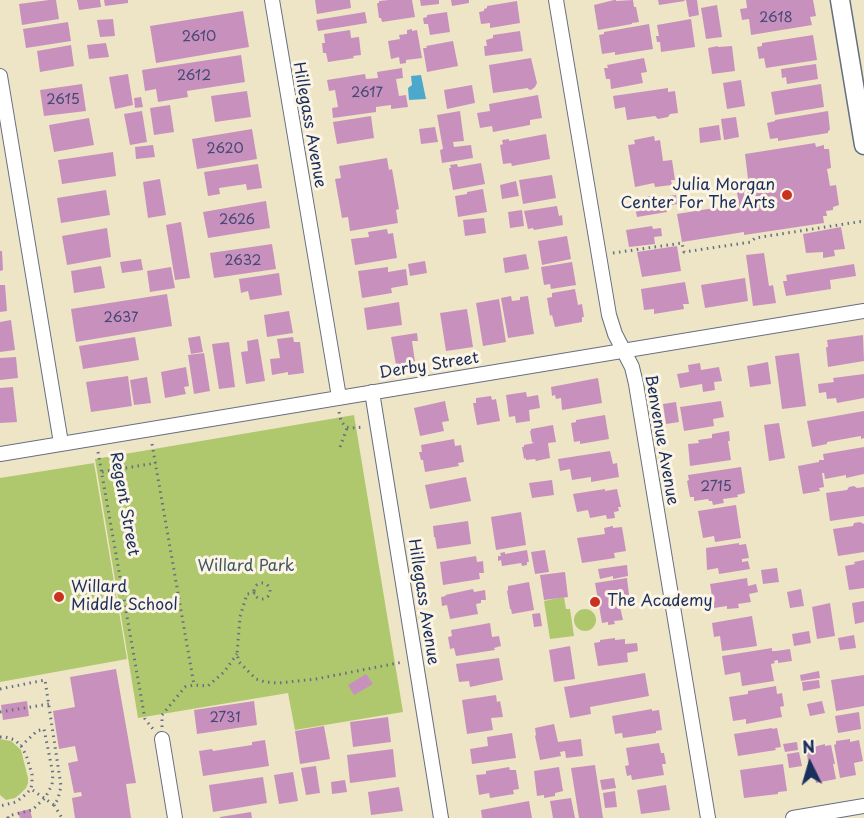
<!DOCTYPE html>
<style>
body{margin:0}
#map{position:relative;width:864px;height:818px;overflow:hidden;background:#ede5c6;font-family:"Playpen Sans",sans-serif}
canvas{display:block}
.north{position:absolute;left:780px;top:734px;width:60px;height:60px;-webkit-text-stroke:4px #fcf5e5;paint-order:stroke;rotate:355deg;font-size:16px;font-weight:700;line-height:24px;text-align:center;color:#1b2f5e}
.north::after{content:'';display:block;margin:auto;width:21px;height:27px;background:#1b2f5e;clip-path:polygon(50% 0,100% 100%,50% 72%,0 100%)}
</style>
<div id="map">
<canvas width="864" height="818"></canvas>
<div class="north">N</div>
</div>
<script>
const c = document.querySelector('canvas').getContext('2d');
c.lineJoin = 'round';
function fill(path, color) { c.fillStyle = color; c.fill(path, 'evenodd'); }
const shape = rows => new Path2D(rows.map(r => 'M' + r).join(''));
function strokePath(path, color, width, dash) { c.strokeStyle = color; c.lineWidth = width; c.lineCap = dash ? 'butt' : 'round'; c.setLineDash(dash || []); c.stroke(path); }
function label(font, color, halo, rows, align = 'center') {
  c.font = font + ' "Playpen Sans",sans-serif'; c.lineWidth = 6; c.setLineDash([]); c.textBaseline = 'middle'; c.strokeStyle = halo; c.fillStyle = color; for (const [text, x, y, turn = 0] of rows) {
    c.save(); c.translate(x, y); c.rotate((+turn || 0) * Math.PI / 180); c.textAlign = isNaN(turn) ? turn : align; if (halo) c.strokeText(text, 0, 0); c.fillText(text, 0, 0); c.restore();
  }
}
const green = shape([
 [354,415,403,712,295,730,288,693,138,718,95,459],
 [94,463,127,659,0,682,0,478],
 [564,597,566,609,570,609,574,636,550,639,544,601],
 '574 620a11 11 0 1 1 22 0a11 11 0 1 1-22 0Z',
 [0,739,11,741,21,750,28,778,28,783,26,788,20,794,15,798,6,800,0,795]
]);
const water = shape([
 [421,75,426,99,409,100,408,88,412,85,411,76]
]);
const building = shape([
 [49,0,56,0,59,19,22,25,19,4],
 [77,0,100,0,101,7,79,10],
 [104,0,128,0,128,3,105,6],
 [315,0,350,0,351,8,317,14],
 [389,0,412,0,415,17,382,22,381,18,379,18,377,3,379,3,379,1],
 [420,0,439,0,439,4,421,6],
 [451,0,469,0,469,3,452,6],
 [614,0,616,0,616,1,633,0,634,7,636,7,639,22,632,23,632,24,598,30,594,5],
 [658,0,684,0,685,1,659,5],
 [686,0,697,0,699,15,689,17],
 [746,0,813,0,816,16,810,17,812,25,751,35,749,19,742,20,740,9,747,8],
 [517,1,520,23,490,28,490,23,481,24,479,12,484,11,484,9,487,8,487,6],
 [717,5,722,37,706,39,701,8],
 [243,11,249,47,156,63,150,26],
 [365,12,367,23,318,31,316,20],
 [447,12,450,32,430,35,428,24,424,24,423,18,427,17,427,15],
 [113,19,115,36,100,37,97,20],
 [691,19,695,47,661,52,660,42,657,42,656,36,659,36,657,25],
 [68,22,71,41,26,48,23,29],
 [649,24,653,49,615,55,615,52,602,54,599,35,604,34,604,32],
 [412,29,412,31,417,30,422,58,406,60,406,63,400,64,399,57,391,59,388,41,400,39,399,35,407,34,407,30],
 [350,30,351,38,359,37,361,55,353,56,354,58,328,62,326,53,323,53,322,43,325,43,324,34],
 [520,31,523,51,485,56,484,46,487,46,486,40,493,38,493,35],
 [813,35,817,60,766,68,764,58,759,59,757,47,762,46,762,43],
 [453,41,458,66,427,72,423,48,427,48,426,46],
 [106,43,109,57,89,59,87,45],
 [71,45,74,66,40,72,37,51],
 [718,46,718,47,732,46,735,71,712,74,708,48],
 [241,55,245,82,187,91,188,97,158,102,156,89,145,91,142,70],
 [531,58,537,83,535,87,531,90,528,89,528,88,493,93,489,65],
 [644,58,647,72,641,73,643,83,611,89,610,79,606,79,604,68,608,68,607,65],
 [816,64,818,79,787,84,786,77,782,78,781,69],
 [402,68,403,78,396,79,399,96,406,95,408,107,391,109,391,105,376,107,376,112,333,118,332,108,338,107,335,90,329,91,327,80,365,74,366,79,378,78,377,72],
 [128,74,133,105,115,109,109,77],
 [741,80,745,106,727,109,723,83],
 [82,84,86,111,44,116,40,90],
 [821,84,824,107,775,115,771,92],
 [472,85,475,103,447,109,444,90],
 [668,88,668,92,675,91,678,113,670,114,668,117,658,119,655,116,627,120,625,107,615,109,613,96],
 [247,91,251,117,215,122,211,96],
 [538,95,542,118,530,120,530,125,493,132,492,126,480,128,477,113,490,111,489,104],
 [141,97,143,107,135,108,134,98],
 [170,105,174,132,154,135,150,108],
 [142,111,147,142,130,145,124,114],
 [460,111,464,141,453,142,454,147,471,145,473,158,442,163,440,150,443,149,437,115],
 [828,111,830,130,828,131,828,133,778,141,778,138,770,139,767,123,775,121,775,120],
 [371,116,374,138,337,144,333,122],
 [736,117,739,137,724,140,721,119],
 [89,118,94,145,54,152,49,125],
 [719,125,721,140,700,143,699,128],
 [435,127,438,142,421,144,419,129],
 [252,129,257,159,197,169,192,139],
 [546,134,550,159,512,166,511,163,503,164,500,145,503,144,502,140,509,139,509,141],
 [654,136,655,141,660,140,663,161,672,160,675,180,671,180,672,185,655,187,654,183,635,187,628,145,635,144,634,140],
 [815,143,816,147,824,145,824,149,829,149,831,168,827,169,830,186,836,185,839,205,833,207,833,210,826,211,827,216,823,216,824,223,744,235,744,232,682,242,677,214,739,204,735,181,748,179,745,154],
 [153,145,155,157,136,159,135,147],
 [113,152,116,176,62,184,58,160],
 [387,158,389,170,392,169,399,209,396,210,398,223,350,231,348,217,342,218,335,179,341,178,339,166],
 [481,163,485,184,453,190,449,168,451,168,450,165,457,164,458,167],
 [258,164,262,188,247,190,246,184,219,188,220,194,208,196,204,172],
 [552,175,556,198,523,204,519,180],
 [160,179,166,215,148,218,143,182],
 [516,181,519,196,502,199,500,185],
 [483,189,487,212,458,217,455,196,467,194,467,192],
 [106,190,110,215,61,223,57,198],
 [657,195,657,198,676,195,677,204,666,206,667,212,637,217,634,202,637,202,636,198],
 [266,201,270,228,208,238,203,212],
 [557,206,559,216,562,215,563,225,534,230,533,228,528,229,524,211],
 [522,210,524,226,510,228,508,212],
 [484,218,486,233,465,236,463,220],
 [181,222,190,278,175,280,166,225],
 [652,226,653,229,661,228,662,236,654,237,655,244,629,247,626,230],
 [841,227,845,249,834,250,835,256,823,258,823,252,806,253,803,234],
 [107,228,111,257,67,265,62,236],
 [387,229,388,234,393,233,397,258,355,265,351,239,369,237,368,232],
 [567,236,571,259,542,265,538,241],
 [272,244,276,269,214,278,210,253],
 [677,246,681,271,642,277,637,252],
 [0,251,2,251,3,270,0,271],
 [764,253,769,286,773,285,776,303,753,306,746,255],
 [526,254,529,269,505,273,503,258],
 [141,259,143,270,122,273,120,262],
 [425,261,427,273,410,276,408,264],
 [572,262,576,285,551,289,550,284,544,285,541,267],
 [854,264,856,276,830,280,831,289,786,296,783,281,787,281,786,275],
 [101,266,105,288,74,293,71,271],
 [171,267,175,288,150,292,147,271],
 [388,267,388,272,406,269,408,285,391,288,392,293,362,298,358,271],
 [279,273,282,295,250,300,248,291,241,293,239,279],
 [745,278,748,301,705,308,701,285],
 [685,282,689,304,683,304,684,309,654,314,654,309,644,310,641,289],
 [0,285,5,285,7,311,0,312],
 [575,289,578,305,582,304,584,317,582,317,582,322,555,327,552,315,550,316,547,298,552,297,552,293],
 [167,294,172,326,76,342,71,309],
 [511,296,512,301,520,300,520,297,528,296,534,334,508,338,501,298],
 [499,299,506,342,483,346,476,303],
 [399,302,402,325,367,330,364,308],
 [467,309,473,347,446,351,440,313],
 [289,311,293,333,267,337,264,315],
 [11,320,15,350,0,352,0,322],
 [417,333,418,341,412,341,415,362,396,365,391,337],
 [863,335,864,361,828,367,826,347,828,347,827,340],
 [200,336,203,352,191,354,188,338],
 [135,337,139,360,83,369,79,346],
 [293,337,294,342,300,342,304,373,288,375,288,372,272,375,270,359,280,358,277,339],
 [258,339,265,381,246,384,241,352,248,351,247,341],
 [229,342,235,387,219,389,212,344],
 [204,353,210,391,194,394,188,355],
 [799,353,806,406,782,409,775,356],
 [16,357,18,378,0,380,0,358],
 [768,362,771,384,750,387,747,366],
 [700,363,701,370,719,367,722,381,714,382,715,390,703,392,702,384,680,388,677,374,689,372,688,365],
 [186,367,189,386,184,387,186,394,165,398,161,372],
 [864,374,864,398,837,403,836,398,827,399,826,392,819,393,818,384,834,382,833,378],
 [128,376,132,406,91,412,86,382],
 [147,377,151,403,134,405,130,380],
 [598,378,602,403,562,410,561,398,556,399,555,395,552,396,551,387],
 [13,387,17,422,0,423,0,388],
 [526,392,527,397,538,395,540,408,529,410,530,421,516,423,515,416,509,417,506,395],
 [491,396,492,400,496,399,500,421,477,425,473,403,476,403,476,398],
 [445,401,449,421,442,422,444,431,420,436,414,408],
 [721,401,724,417,713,419,714,426,684,431,680,407],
 [676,402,679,422,666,424,663,404],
 [864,411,864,438,861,439,861,436,827,442,827,444,812,447,807,421],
 [605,415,609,439,580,444,580,441,574,442,571,423,576,422,576,420],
 [779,423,785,458,769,461,764,425],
 [553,425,556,442,548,443,550,458,536,461,535,459,526,460,526,458,524,459,522,447,524,447,524,445,534,443,532,442,530,431,531,431,531,429],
 [729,431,730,441,728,441,731,460,690,466,688,444,699,443,698,440,712,438,712,434],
 [454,439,455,446,461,445,464,462,458,463,459,466,425,472,423,460,421,460,419,452,422,452,421,445],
 [864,447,864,474,846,478,846,475,825,479,824,473,822,473,824,487,819,488,820,491,803,494,798,466,819,462,819,460,824,460,823,454],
 [610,451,613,464,617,463,619,477,591,482,591,477,572,480,570,469,560,471,558,459],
 [741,467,745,493,737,495,738,497,723,499,724,503,713,505,712,501,709,501,708,499,694,501,694,497,690,497,687,481,689,480,688,475],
 [466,477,471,501,430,509,425,485],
 [552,480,554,495,532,498,529,483],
 [854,486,857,488,864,487,864,516,830,521,826,493,847,490,849,487],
 [605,489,605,491,617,489,621,507,618,507,619,511,614,512,615,518,607,519,606,515,590,518,588,510,577,512,573,494],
 [736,505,741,538,715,542,714,536,703,538,698,511],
 [521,512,526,545,496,550,491,517],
 [468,521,471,544,437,549,435,537,434,537,433,526],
 [860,522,864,524,864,552,838,556,833,529,853,526,854,523],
 [613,526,613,528,622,527,626,551,614,553,615,558,582,563,577,538,605,534,604,528],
 [739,543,739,545,746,544,749,558,742,559,742,562,748,561,750,569,719,574,718,568,707,570,706,548],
 [527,550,529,562,527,562,527,565,522,566,521,563,502,566,501,560,498,561,498,556,501,556,500,553,505,552,505,554],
 [545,550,549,572,535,574,531,552],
 [476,556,477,562,483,561,484,573,479,573,480,579,443,585,440,562],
 [864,560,864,588,849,590,845,566,855,564,854,562],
 [627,565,628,576,613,579,613,576,600,579,598,569],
 [777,568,779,582,763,584,761,570],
 [565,572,568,597,544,600,540,575],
 [627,578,629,595,624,596,626,606,620,607,623,620,614,621,615,624,608,625,608,622,602,623,595,583],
 [747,578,748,586,756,584,758,592,749,594,751,602,738,604,739,608,727,609,727,606,714,608,710,584],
 [529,582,534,610,512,614,511,609,510,609,507,591,508,590,508,586],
 [473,589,474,592,485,590,486,600,481,600,481,603,476,604,478,614,450,619,447,605,442,606,441,597,446,596,445,595],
 [801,589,804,606,790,608,787,592],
 [864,601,864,622,855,624,852,603],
 [830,603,835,636,817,639,812,607],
 [540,613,542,626,534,627,532,614],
 [752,616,757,646,722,651,720,636,714,637,712,623],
 [490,623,492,637,499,636,501,646,494,648,495,650,456,656,454,648,450,649,448,637,452,636,451,630],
 [809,631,811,643,794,646,792,634],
 [854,635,856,648,840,650,838,638],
 [615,638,615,640,625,639,625,644,637,643,638,651,627,653,628,662,598,666,594,643,600,642,600,640],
 [570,646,575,679,554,682,549,650],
 [772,648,772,651,776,651,790,649,792,661,778,663,778,660,774,661,775,663,771,664,774,681,742,686,740,672,725,675,722,656],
 [499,658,503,680,470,687,469,681,459,682,456,664],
 [116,669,136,783,126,784,131,818,75,818,72,798,82,796,81,792,74,793,68,763,78,761,75,746,59,749,53,711,75,707,70,677],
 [819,671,820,678,801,681,800,675],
 [645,673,649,696,590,707,591,714,570,718,564,687],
 [366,674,373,684,354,695,348,685],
 [864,675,864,706,836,711,831,680],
 [819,680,820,688,803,691,802,682],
 [776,686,777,694,782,693,784,706,780,707,782,717,746,724,746,719,733,721,729,697,748,694,748,691],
 [496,695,497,702,500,701,503,717,491,718,493,730,467,734,462,700],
 [27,701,29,716,3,720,1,705],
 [254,701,257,725,197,734,194,710],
 [822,701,825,713,810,716,807,704],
 [652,709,652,711,659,710,662,730,656,731,656,733,623,738,622,733,615,734,612,716],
 [859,712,861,729,838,733,835,716],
 [388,717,391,742,353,747,350,722],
 [554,724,558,742,581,739,583,756,566,758,565,751,560,752,561,756,540,760,535,736,536,735,535,728],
 [324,726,330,759,300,764,295,731],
 [772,728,772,729,777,728,781,747,775,748,776,750,738,756,734,734],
 [512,733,516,758,472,764,470,749,488,746,487,737],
 [850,739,850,742,859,740,863,761,854,763,856,775,840,778,834,745,836,744,836,741],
 [265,740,269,766,203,776,199,751,212,749,213,751,252,745,252,742],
 [797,742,798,750,785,752,783,744],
 [659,743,661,753,664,753,666,764,662,764,664,775,632,780,631,775,627,776,625,766,629,765,626,748],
 [825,744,825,746,831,745,835,764,833,764,836,779,816,783,813,766,809,767,806,749],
 [393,749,396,777,350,783,347,755],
 [799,752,802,766,789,768,787,754],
 [783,764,787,791,778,792,778,794,744,798,740,770],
 [595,765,603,818,579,818,571,768],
 [316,766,320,793,306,795,301,768],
 [509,767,510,770,516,770,519,789,513,790,514,794,490,798,489,793,479,795,476,775,486,774,486,771],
 [559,767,563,791,555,793,555,796,544,798,544,795,537,796,534,771],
 [293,772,298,801,279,804,274,775],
 [263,777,267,803,213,812,209,785],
 [614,778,616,788,602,790,600,780],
 [345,780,347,792,332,794,331,782],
 [666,785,670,810,641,814,637,790],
 [399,787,403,811,371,815,368,792],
 [615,791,617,807,605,808,603,793],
 [571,798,575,818,553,818,550,801],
 [529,801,532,818,482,818,481,810],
 [30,809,32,818,20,818,18,812],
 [251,812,252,818,220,818,220,817]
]);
const path = shape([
 [613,253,682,243,684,252,751,242,755,238,864,221],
 [339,412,341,421,346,427,352,428,364,427],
 [152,444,194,685],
 [340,447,347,428],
 [98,452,145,719,153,729],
 [102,472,156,463],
 '254 591a8 8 0 1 1 16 0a8 8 0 1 1-16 0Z',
 [255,593,247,594,240,617,237,654,239,662,256,679,265,682,278,683,316,679,403,662],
 [0,689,45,680,61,786,58,799,54,805,31,789],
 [0,712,49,704],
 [162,727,162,715,185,687,194,685,208,686,224,672,237,654],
 [0,737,5,737,15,740,21,746,26,755,32,774,32,782,31,789,25,795,16,802,0,806],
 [54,805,62,818],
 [8,818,8,816,32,810,45,798,52,785,53,774,44,729,37,731,21,746]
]);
const minor = shape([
 [272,0,339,397],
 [556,0,609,315,615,334,632,367,636,384,708,818],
 [0,76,61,443],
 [372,392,441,818],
 [0,454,864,311],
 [162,739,175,818],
 [793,818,864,806]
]);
const tertiary = shape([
 [840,0,864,145]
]);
const markers = [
 [787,195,6,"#c8321e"],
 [59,597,6,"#c8321e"],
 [595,602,6,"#c8321e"]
];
const numberNames = [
 ["2618",776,18],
 ["2610",199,37],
 ["2612",194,76],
 ["2617",367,93],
 ["2615",63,100],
 ["2620",225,149],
 ["2626",237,220],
 ["2632",243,261],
 ["2637",121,318],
 ["2715",716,487],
 ["2731",225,718]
];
const streetNames = [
 ["Hillegass Avenue",309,125,80],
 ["Derby Street",429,366,-9],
 ["Benvenue Avenue",661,440,80],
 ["Regent Street",124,504,80],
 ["Hillegass Avenue",423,602,81]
];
const poiNames = [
 ["Julia Morgan",775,186,"right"],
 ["Center For The Arts",775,204,"right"],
 ["Willard",71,588],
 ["Middle School",71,606],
 ["The Academy",607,602]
];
const parkNames = [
 ["Willard Park",246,567]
];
fill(green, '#b0c86d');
fill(water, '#4ea8cc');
fill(building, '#c891bd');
strokePath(minor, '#646f82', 16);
strokePath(tertiary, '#646f82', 21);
strokePath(path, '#646f82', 3, [1.5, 4.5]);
strokePath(minor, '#fff', 14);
strokePath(tertiary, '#fff', 18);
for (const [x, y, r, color] of markers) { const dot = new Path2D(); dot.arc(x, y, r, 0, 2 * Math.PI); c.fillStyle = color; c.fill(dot); strokePath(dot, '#fcf5e5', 2); }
label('14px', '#464876', null, numberNames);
label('16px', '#1b2f5e', '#fcf5e5', streetNames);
label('16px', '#1b2f5e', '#fcf5e5', poiNames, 'left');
label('16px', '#405562', '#fcf5e5', parkNames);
</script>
